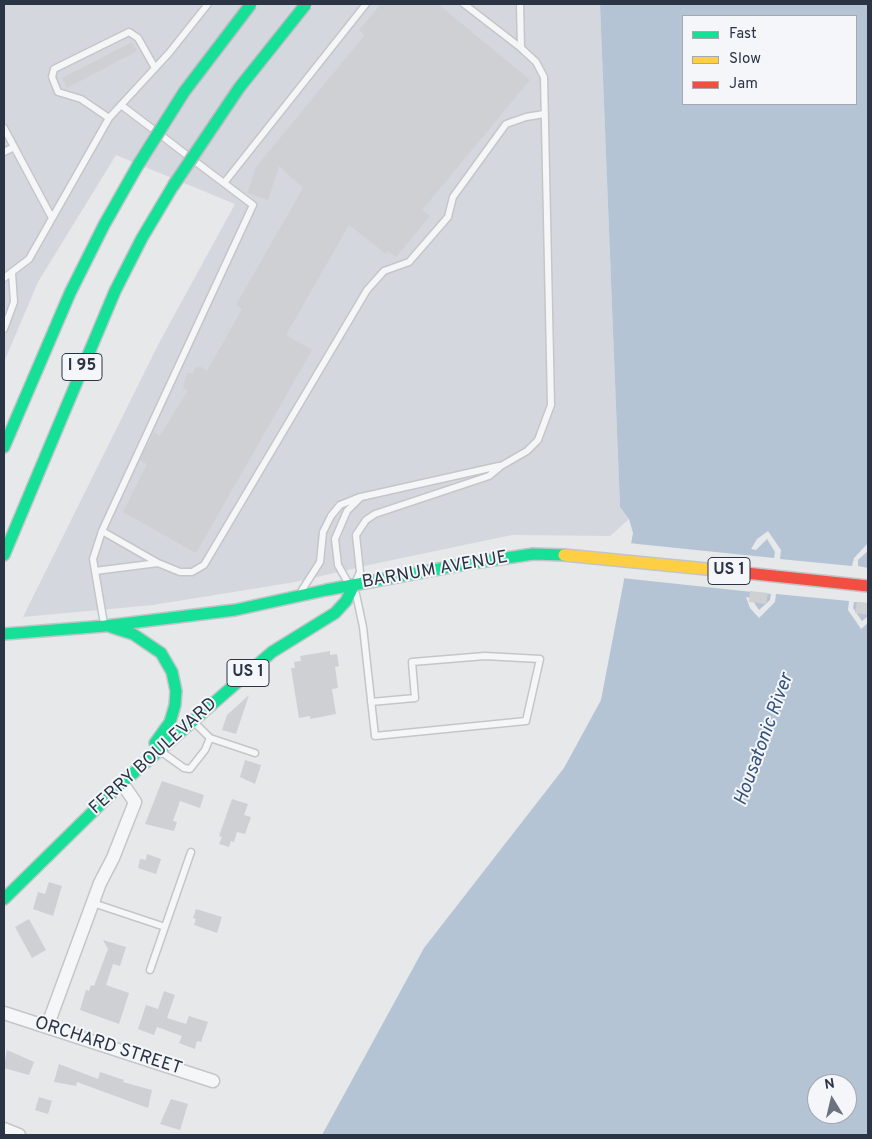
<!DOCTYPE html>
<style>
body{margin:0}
#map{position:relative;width:872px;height:1139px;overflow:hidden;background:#e6e8ea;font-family:Overpass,sans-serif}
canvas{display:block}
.frame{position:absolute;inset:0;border:5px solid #2b3445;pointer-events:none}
.legend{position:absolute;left:682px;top:15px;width:175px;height:90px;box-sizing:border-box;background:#f4f6f9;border:1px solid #a4a8b1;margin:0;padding:6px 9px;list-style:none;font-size:15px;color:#2b3445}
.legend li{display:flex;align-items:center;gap:10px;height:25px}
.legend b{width:25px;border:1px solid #a4a8b1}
.north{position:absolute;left:807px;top:1074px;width:50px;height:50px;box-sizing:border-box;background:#f4f6f9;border:1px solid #a4a8b1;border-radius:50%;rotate:351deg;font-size:14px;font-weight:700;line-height:20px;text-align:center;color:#2b3445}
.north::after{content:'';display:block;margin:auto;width:18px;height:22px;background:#6c737f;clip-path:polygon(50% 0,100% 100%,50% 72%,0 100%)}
</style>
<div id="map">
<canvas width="872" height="1139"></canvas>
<div class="frame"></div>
<ul class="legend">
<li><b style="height:6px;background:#16e098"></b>Fast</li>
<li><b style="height:6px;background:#ffcf43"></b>Slow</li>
<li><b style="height:6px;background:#f24e42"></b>Jam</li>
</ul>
<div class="north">N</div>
</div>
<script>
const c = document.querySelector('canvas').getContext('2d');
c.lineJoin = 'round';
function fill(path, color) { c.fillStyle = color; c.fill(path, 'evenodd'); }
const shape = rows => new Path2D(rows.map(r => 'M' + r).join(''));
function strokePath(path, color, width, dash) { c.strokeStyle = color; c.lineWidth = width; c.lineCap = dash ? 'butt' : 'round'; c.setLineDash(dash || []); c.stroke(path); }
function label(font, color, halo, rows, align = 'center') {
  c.font = font + ' Overpass,sans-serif'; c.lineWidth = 4; c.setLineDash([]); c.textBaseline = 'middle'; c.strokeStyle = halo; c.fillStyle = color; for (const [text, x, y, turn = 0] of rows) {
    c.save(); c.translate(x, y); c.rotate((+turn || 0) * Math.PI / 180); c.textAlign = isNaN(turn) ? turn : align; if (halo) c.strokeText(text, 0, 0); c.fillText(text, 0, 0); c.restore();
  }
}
const built = shape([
 [4,4,600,4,620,507,629,519,610,536,512,535,378,563,295,582,153,605,23,617,159,343,235,204,116,155,38,282,4,362]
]);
const water = shape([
 [600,4,868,4,868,1135,322,1135,424,948,564,768,601,700,633,533,629,519,620,507],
 [683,16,856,16,856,104,683,104],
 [817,1084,847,1084,847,1114,817,1114]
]);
const pier = shape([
 [768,531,781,550,780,559,852,566,854,558,868,543,868,551,858,560,858,566,868,568,868,603,854,602,853,608,862,621,868,616,868,623,861,629,848,610,849,601,776,594,775,602,759,618,750,608,746,597,751,598,759,610,770,600,771,594,622,578,628,543,774,558,775,552,767,539,756,550,751,549,757,539]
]);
const building = shape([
 [381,4,438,4,530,80,422,210,430,216,396,257,388,251,386,254,349,225,286,335,312,350,196,553,123,512,147,464,140,460,154,432,160,436,188,390,183,388,187,373,193,373,195,368,201,367,207,371,242,309,236,305,303,188,279,166,268,200,247,193,256,167,365,35,359,30],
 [132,42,137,51,67,88,62,78],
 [750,591,768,593,766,604,749,602],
 [857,602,868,603,868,615,855,613],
 [330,651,330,655,337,654,339,666,335,667,338,688,332,689,336,714,310,719,310,716,299,718,291,668,295,668,294,662,301,661,300,656],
 [249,695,236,734,222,730,227,715],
 [245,760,261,765,255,784,240,777],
 [162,781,204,795,200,808,180,801,173,821,177,822,174,831,145,824],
 [232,799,248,804,244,815,251,817,245,834,237,832,234,842,231,841,229,847,219,844,222,837,219,836],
 [147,854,161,859,156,874,138,868,140,859,146,860],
 [49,882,62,886,53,916,33,909,38,892,45,894],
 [196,909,222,917,217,933,194,925,196,919,193,918],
 [29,919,46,950,32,958,15,927],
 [103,940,126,947,120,966,113,964,106,985,129,993,119,1024,80,1010,86,990,89,991,91,985,94,986,108,949],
 [164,991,175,995,167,1018,186,1024,189,1016,208,1022,201,1042,197,1041,195,1049,179,1043,182,1036,157,1027,154,1035,138,1029,146,1005,158,1009],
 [7,1050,34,1062,29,1075,4,1068],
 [59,1064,98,1079,100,1072,124,1080,123,1082,152,1090,148,1108,77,1082,76,1086,54,1082],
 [39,1097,52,1101,48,1114,35,1110],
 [171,1099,188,1104,180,1130,160,1124]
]);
const lane = shape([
 [520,4,521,48],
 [121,105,154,130],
 [109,118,81,99,58,92,52,77,54,69,129,32,138,38,155,68],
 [4,128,52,218],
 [162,136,188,156],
 [4,152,14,147],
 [224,183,366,4],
 [4,278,29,259,109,118,169,53,208,4],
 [4,329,14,302,12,273],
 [102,531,253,205,196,162],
 [95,571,158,563,180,572,192,572,204,565,367,290,384,271,409,262,448,217,453,197,506,124,526,117,544,114],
 [357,579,360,572,356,535,366,520,375,514,489,476,501,466,527,451,538,440,551,405,544,77,536,62,521,48,464,4],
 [347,581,338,565,335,539,347,511,361,497,499,466],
 [302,590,320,562,323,532,331,516,340,505,360,497],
 [356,594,363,627,375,736,526,721,540,659,485,656,412,662,415,698,371,702],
 [104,624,93,559,102,531,158,563],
 [210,738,255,753],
 [163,753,184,768,190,769,205,750,210,738,195,723],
 [93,903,165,927],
 [150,970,191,852]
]);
const street = shape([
 [4,1013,213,1081],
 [47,1027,100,883,113,858,135,802,122,783],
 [4,1129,19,1135]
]);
const fast = shape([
 [4,447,70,293,104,225,138,165],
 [4,555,115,291,142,238,173,186],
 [111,627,133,634,161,653,172,672,176,691,175,705,170,722,155,743],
 [4,634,105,626,235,610,326,590,466,564,533,554,564,555],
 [4,899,122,783,272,652,335,613,346,601,354,585]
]);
const slow = shape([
 [564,555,727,571]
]);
const jam = shape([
 [727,571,868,586]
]);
const fastBridge = shape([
 [138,165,184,92,251,4],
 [173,186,239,88,306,4]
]);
const shields = [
 [82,367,40],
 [729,571,42],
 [248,673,42]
];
const shieldNames = [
 ["I 95",82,367],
 ["US 1",729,571],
 ["US 1",248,673]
];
const streetNames = [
 ["BARNUM AVENUE",435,571,-10],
 ["FERRY BOULEVARD",154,757,-42],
 ["ORCHARD STREET",108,1047,18]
];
const waterNames = [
 ["Housatonic River",765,740,-70]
];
fill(built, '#d4d7dd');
fill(water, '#b4c4d5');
fill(pier, '#e6e8ea');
fill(building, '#ced0d3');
strokePath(lane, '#c4c6c8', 9);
strokePath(street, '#c4c6c8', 15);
strokePath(fast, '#c2c5c8', 14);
strokePath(slow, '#c2c5c8', 14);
strokePath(jam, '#c2c5c8', 14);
strokePath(lane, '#f5f6f7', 6);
strokePath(street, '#f5f6f7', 12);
strokePath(fast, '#16e098', 11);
strokePath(slow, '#ffcf43', 11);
strokePath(jam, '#f24e42', 11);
strokePath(fastBridge, '#b8bbbf', 14, []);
strokePath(fastBridge, '#16e098', 11);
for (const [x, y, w] of shields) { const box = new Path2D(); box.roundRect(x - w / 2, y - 13.5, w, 27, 4); c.fillStyle = '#f4f6f9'; c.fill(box); strokePath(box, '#2b3445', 1); }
label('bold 16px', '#2b3445', null, shieldNames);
label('18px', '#2b3445', '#f4f6f9', streetNames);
label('italic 19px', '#34527a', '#f4f6f9', waterNames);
</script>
